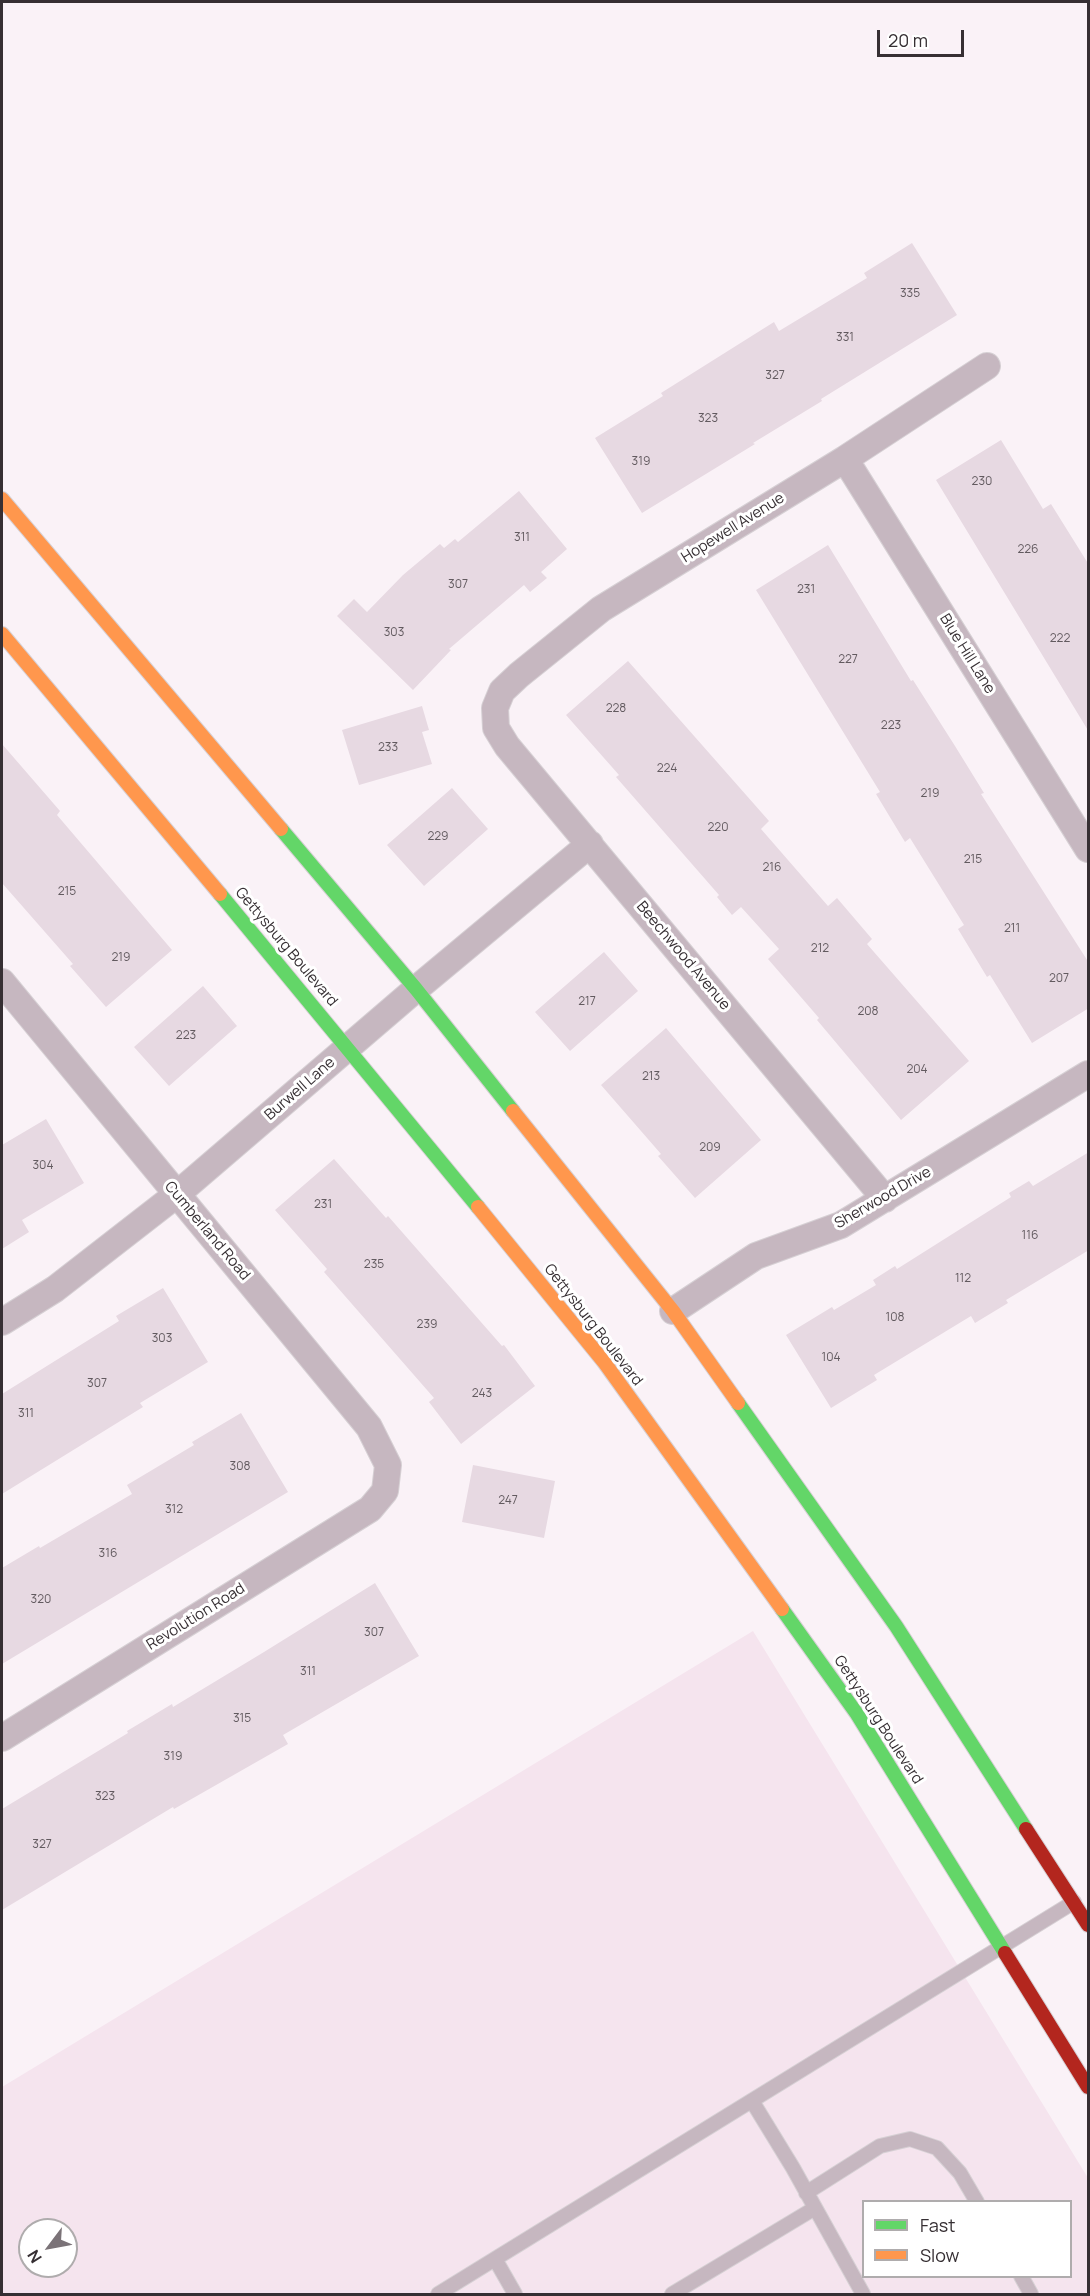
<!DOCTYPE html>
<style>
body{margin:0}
#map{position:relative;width:1090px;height:2296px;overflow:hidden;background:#faf2f7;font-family:Manrope,sans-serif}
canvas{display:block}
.frame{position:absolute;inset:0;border:3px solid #362f33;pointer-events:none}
.legend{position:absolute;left:862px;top:2200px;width:210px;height:78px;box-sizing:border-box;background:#fff;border:2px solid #afacad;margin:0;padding:8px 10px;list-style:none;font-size:18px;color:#362f33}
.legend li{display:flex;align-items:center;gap:12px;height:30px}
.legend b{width:30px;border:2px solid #afacad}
.north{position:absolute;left:18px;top:2218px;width:60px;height:60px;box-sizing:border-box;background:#fff;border:2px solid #afacad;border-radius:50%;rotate:238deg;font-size:16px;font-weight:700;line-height:24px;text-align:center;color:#362f33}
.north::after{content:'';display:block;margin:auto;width:21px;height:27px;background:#7b7378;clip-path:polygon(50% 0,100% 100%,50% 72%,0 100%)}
.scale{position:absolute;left:877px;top:30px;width:87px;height:27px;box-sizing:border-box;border:3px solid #362f33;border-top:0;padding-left:8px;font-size:18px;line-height:21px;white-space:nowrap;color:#362f33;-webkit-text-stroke:4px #fff;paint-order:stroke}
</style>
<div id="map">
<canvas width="1090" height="2296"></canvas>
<div class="frame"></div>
<ul class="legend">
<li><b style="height:8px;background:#63d668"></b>Fast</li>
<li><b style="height:8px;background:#ff974d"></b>Slow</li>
</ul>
<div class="north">N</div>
<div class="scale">20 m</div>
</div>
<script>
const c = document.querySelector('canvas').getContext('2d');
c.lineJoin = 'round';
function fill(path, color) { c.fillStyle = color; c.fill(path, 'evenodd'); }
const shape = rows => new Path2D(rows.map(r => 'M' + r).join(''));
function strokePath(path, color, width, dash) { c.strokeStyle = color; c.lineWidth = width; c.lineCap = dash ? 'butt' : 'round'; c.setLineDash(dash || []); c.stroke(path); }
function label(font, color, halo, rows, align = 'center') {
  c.font = font + ' Manrope,sans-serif'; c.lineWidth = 6; c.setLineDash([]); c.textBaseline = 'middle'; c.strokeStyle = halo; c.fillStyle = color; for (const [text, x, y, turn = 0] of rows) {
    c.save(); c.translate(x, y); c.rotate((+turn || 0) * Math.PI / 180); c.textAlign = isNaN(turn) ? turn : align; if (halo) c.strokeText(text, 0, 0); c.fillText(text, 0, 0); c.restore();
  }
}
const built = shape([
 [753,1631,1088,2178,1088,2294,2,2294,2,2087],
 [864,2202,1070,2202,1070,2276,864,2276],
 [30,2230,66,2230,66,2266,30,2266]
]);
const building = shape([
 [912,243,957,315,821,399,822,401,753,443,755,444,642,513,595,438,663,396,661,393,774,322,779,331,867,278,864,273],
 [1001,440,1043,509,1051,504,1089,565,1089,732,936,480],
 [519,491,567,549,541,572,547,578,530,592,524,585,449,649,451,650,413,690,337,616,354,599,367,612,403,575,440,544,444,548,455,539,458,542],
 [828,545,911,681,913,680,955,746,984,793,981,794,1089,963,1089,1008,1032,1043,990,975,987,977,958,929,964,925,910,838,905,842,876,794,880,792,756,590],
 [628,661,769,821,761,829,828,906,837,898,872,939,867,944,969,1061,901,1120,817,1020,819,1018,768,959,779,949,741,907,732,915,717,897,719,895,616,777,619,775,566,715],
 [422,706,429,730,422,732,432,764,359,785,342,730],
 [2,744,60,811,57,815,172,950,106,1007,70,966,73,964,2,883],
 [452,788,488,829,424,886,387,845],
 [604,952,638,991,570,1051,535,1012],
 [203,986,237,1026,169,1086,134,1047],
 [666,1028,761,1140,695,1198,658,1156,661,1154,601,1085],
 [46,1119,84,1183,22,1220,29,1232,2,1249,2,1145],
 [1089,1152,1089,1250,1006,1300,1008,1303,975,1323,971,1316,874,1375,877,1380,831,1408,786,1335,832,1307,834,1310,876,1285,873,1280,895,1266,897,1269,1011,1197,1009,1193,1029,1181,1033,1186],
 [334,1159,386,1218,388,1216,502,1346,504,1345,535,1386,461,1444,429,1402,434,1398,324,1272,327,1269,275,1210],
 [163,1288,208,1362,140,1403,143,1407,2,1494,2,1394,119,1321,116,1316],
 [241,1413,288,1492,2,1664,2,1568,39,1546,40,1548,132,1494,127,1485,194,1445,192,1442],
 [473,1465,555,1481,544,1538,462,1522],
 [375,1583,419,1656,283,1735,288,1744,174,1809,173,1807,2,1910,2,1809,128,1733,127,1731,172,1704,173,1707,264,1652]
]);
const lane = shape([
 [752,2101,793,2168,863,2294],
 [806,2193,880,2146,910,2139,937,2148,960,2173,977,2202],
 [495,2259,515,2294],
 [1021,2276,1031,2294],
 [438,2294,1074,1902],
 [672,2294,815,2208]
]);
const street = shape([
 [845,459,1088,849],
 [2,982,369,1427,388,1465,385,1491,370,1509,2,1738],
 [885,1199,507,746,496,728,495,708,502,691,519,675,601,609,845,459,987,366],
 [673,1311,756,1256,841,1225,1088,1074],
 [2,1322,55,1289,176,1195,416,989,590,844]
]);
const fast = shape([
 [281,829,416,989,513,1111],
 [220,894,478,1207],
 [738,1403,896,1626,1026,1829],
 [782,1609,857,1714,1005,1953]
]);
const slow = shape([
 [2,499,281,829],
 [2,634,220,894],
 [513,1111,673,1311,738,1403],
 [478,1207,604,1362,782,1609]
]);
const jam = shape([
 [1026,1829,1088,1925],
 [1005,1953,1088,2087]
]);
const numberNames = [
 ["335",910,294],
 ["331",845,338],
 ["327",775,376],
 ["323",708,419],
 ["319",641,462],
 ["230",982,482],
 ["311",522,538],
 ["226",1028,550],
 ["307",458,585],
 ["231",806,590],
 ["303",394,633],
 ["222",1060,639],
 ["227",848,660],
 ["228",616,709],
 ["223",891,726],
 ["233",388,748],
 ["224",667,769],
 ["219",930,794],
 ["220",718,828],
 ["229",438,837],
 ["215",973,860],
 ["216",772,868],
 ["215",67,892],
 ["211",1012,929],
 ["212",820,949],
 ["219",121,958],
 ["207",1059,979],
 ["217",587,1002],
 ["208",868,1012],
 ["223",186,1036],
 ["204",917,1070],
 ["213",651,1077],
 ["209",710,1148],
 ["304",43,1166],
 ["231",323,1205],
 ["116",1030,1236],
 ["235",374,1265],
 ["112",963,1279],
 ["108",895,1318],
 ["239",427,1325],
 ["303",162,1339],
 ["104",831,1358],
 ["307",97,1384],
 ["243",482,1394],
 ["311",26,1414],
 ["308",240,1467],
 ["247",508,1501],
 ["312",174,1510],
 ["316",108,1554],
 ["320",41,1600],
 ["307",374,1633],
 ["311",308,1672],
 ["315",242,1719],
 ["319",173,1757],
 ["323",105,1797],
 ["327",42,1845]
];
const streetNames = [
 ["Hopewell Avenue",733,528,-32],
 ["Blue Hill Lane",967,654,58],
 ["Gettysburg Boulevard",286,947,50],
 ["Beechwood Avenue",683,956,50],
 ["Burwell Lane",300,1089,-41],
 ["Sherwood Drive",883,1198,-30],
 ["Cumberland Road",207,1231,50],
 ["Gettysburg Boulevard",593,1325,52],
 ["Revolution Road",196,1617,-32],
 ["Gettysburg Boulevard",878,1720,57]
];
fill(built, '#f5e4ee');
fill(building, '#e7d9e2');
strokePath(lane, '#d6d0d4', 16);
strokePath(street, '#d6d0d4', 28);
strokePath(fast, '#d6d0d4', 16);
strokePath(slow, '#d6d0d4', 16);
strokePath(jam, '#d6d0d4', 16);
strokePath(lane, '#c6b7c0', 14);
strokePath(street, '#c6b7c0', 26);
strokePath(fast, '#63d668', 14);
strokePath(slow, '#ff974d', 14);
strokePath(jam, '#b3261e', 14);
label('12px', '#625a5f', null, numberNames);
label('15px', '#362f33', '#fff', streetNames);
</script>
